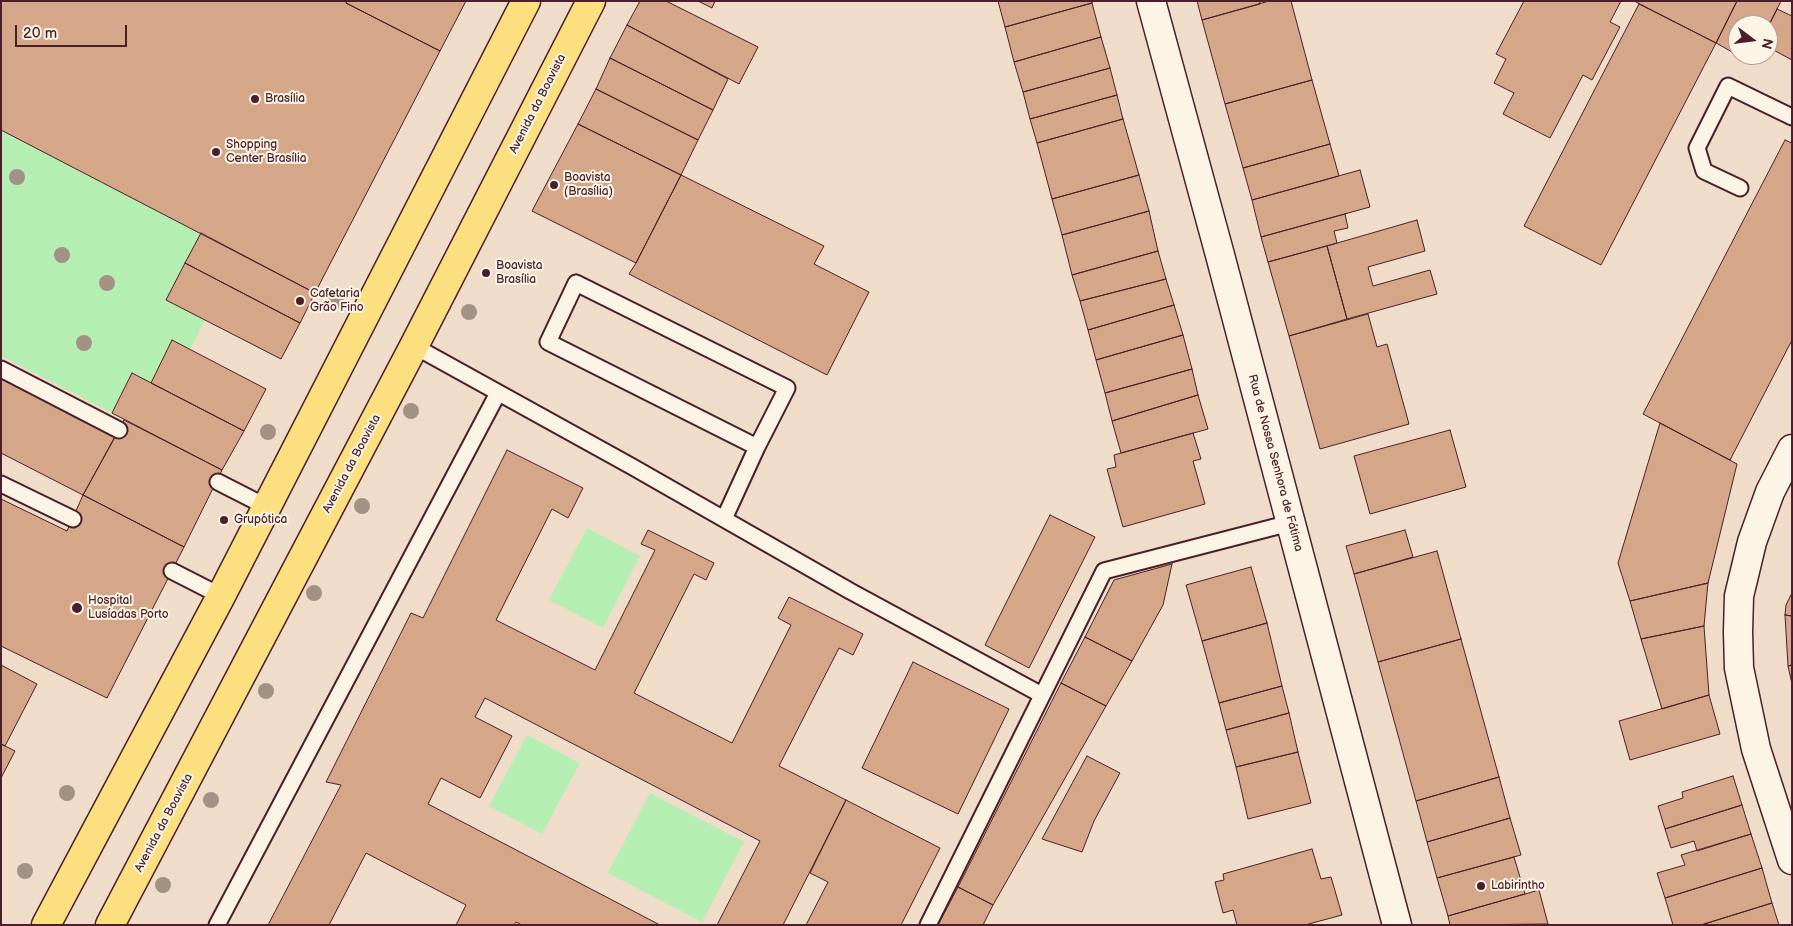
<!DOCTYPE html>
<meta charset="utf-8">
<style>
body{margin:0}
#map{position:relative;width:1793px;height:926px;overflow:hidden;background:#f0ddc9;font-family:"Balsamiq Sans",sans-serif}
canvas{display:block}
.frame{position:absolute;inset:0;border:2px solid #4a1f2b;pointer-events:none}
.north{position:absolute;left:1728px;top:15px;width:50px;height:50px;box-sizing:border-box;background:#fcf5e5;border:1px solid #b59f9b;border-radius:50%;rotate:105deg;font-size:14px;font-weight:700;line-height:20px;text-align:center;color:#4a1f2b}
.north::after{content:'';display:block;margin:auto;width:18px;height:22px;background:#4a1f2b;clip-path:polygon(50% 0,100% 100%,50% 72%,0 100%)}
.scale{position:absolute;left:15px;top:25px;width:112px;height:22px;box-sizing:border-box;border:2px solid #4a1f2b;border-top:0;padding-left:6px;font-size:15px;line-height:18px;white-space:nowrap;color:#4a1f2b;-webkit-text-stroke:4px #fcf5e5;paint-order:stroke}
</style>
<div id="map">
<canvas width="1793" height="926"></canvas>
<div class="frame"></div>
<div class="north">N</div>
<div class="scale">20 m</div>
</div>
<script>
const c = document.querySelector('canvas').getContext('2d');
c.lineJoin = 'round';
function fill(path, color) { c.fillStyle = color; c.fill(path, 'evenodd'); }
const shape = rows => new Path2D(rows.map(r => 'M' + r).join(''));
function strokePath(path, color, width, dash) { c.strokeStyle = color; c.lineWidth = width; c.lineCap = dash ? 'butt' : 'round'; c.setLineDash(dash || []); c.stroke(path); }
function label(font, color, halo, rows, align = 'center') {
  c.font = font + ' "Balsamiq Sans",sans-serif'; c.lineWidth = 4; c.setLineDash([]); c.textBaseline = 'middle'; c.strokeStyle = halo; c.fillStyle = color; for (const [text, x, y, turn = 0] of rows) {
    c.save(); c.translate(x, y); c.rotate((+turn || 0) * Math.PI / 180); c.textAlign = isNaN(turn) ? turn : align; if (halo) c.strokeText(text, 0, 0); c.fillText(text, 0, 0); c.restore();
  }
}
const green = shape([
 [1,130,201,233,167,300,205,320,190,350,172,341,151,383,132,373,112,413,1,356],
 [587,528,640,556,603,628,549,600],
 [527,735,580,763,542,834,489,806],
 [650,793,744,842,702,922,608,873]
]);
const building = shape([
 [1,1,347,1,346,3,440,51,315,293,1,130,1,1],
 [347,1,466,1,440,51,346,3,347,1],
 [640,1,666,1,758,47,739,84,627,25,640,1],
 [698,1,715,1,712,8,698,1],
 [998,1,1092,1,1092,3,1005,27,998,1],
 [1197,1,1260,1,1260,4,1202,20,1197,1],
 [1269,1,1291,1,1312,80,1225,104,1202,20,1269,1],
 [1524,1,1621,1,1610,22,1620,27,1592,80,1583,75,1550,138,1503,114,1514,93,1494,83,1506,59,1496,54,1524,1],
 [1634,1,1737,1,1716,43,1634,1],
 [1737,1,1781,1,1768,27,1768,25,1738,25,1738,55,1754,55,1750,62,1716,43,1737,1],
 [1092,3,1101,37,1014,62,1005,27,1092,3],
 [1639,4,1716,43,1601,265,1524,226,1639,4],
 [1777,9,1792,16,1792,60,1768,47,1768,27,1777,9],
 [627,25,728,79,713,110,610,58,627,25],
 [1101,37,1110,68,1023,92,1014,62,1101,37],
 [610,58,713,110,698,140,596,89,610,58],
 [1110,68,1117,95,1030,119,1023,92,1110,68],
 [1312,80,1330,144,1243,168,1225,104,1312,80],
 [596,89,698,140,681,175,578,124,596,89],
 [1117,95,1123,119,1037,143,1030,119,1117,95],
 [1123,119,1139,175,1052,199,1037,143,1123,119],
 [578,124,681,175,636,263,532,211,578,124],
 [1785,140,1792,143,1792,340,1730,460,1643,414,1785,140],
 [1330,144,1339,176,1252,200,1243,168,1330,144],
 [1360,170,1370,207,1261,237,1252,200,1360,170],
 [681,175,824,246,814,264,869,292,827,375,629,274,636,263,681,175],
 [1139,175,1149,211,1062,235,1052,199,1139,175],
 [1149,211,1158,251,1072,275,1062,235,1149,211],
 [1345,214,1348,228,1334,231,1337,243,1268,262,1261,237,1345,214],
 [1417,220,1425,251,1368,267,1373,286,1430,270,1437,294,1347,319,1327,246,1417,220],
 [201,233,315,293,300,323,185,263,201,233],
 [1327,246,1347,319,1289,336,1268,262,1327,246],
 [1158,251,1166,279,1080,301,1072,275,1158,251],
 [185,263,300,323,281,359,166,300,185,263],
 [1166,279,1174,305,1088,330,1080,301,1166,279],
 [1174,305,1183,335,1096,360,1088,330,1174,305],
 [1368,314,1377,347,1387,344,1409,424,1320,449,1289,336,1368,314],
 [1183,335,1192,369,1105,393,1096,360,1183,335],
 [172,340,266,389,244,431,151,383,172,340],
 [1192,369,1198,395,1112,421,1105,393,1192,369],
 [132,373,244,431,222,470,112,413,132,373],
 [1,377,119,430,83,495,1,453,1,377],
 [1198,395,1208,429,1121,453,1112,421,1198,395],
 [124,420,222,470,184,547,83,495,124,420],
 [1660,423,1737,464,1708,583,1630,601,1618,563,1660,423],
 [1450,430,1466,487,1370,514,1354,456,1450,430],
 [1193,433,1201,459,1193,461,1205,504,1123,527,1107,469,1116,467,1114,455,1193,433],
 [507,450,583,488,568,518,552,509,496,620,595,670,655,550,641,544,648,530,714,563,706,580,694,574,634,693,732,743,791,625,778,618,789,597,863,634,853,655,839,648,779,766,846,800,783,925,717,925,760,841,485,698,475,717,512,736,480,798,441,778,428,804,660,925,522,925,516,922,514,925,456,925,466,905,366,853,329,925,268,925,341,785,326,782,411,613,423,618,507,450],
 [83,495,184,547,107,698,1,646,1,499,67,531,83,495],
 [1050,515,1095,537,1029,668,985,645,1050,515],
 [1405,530,1413,557,1354,574,1346,546,1405,530],
 [1437,551,1461,639,1378,662,1354,574,1437,551],
 [1172,564,1163,605,1132,661,1085,637,1114,580,1172,564],
 [1251,567,1267,623,1202,641,1186,585,1251,567],
 [1708,583,1704,626,1641,639,1630,601,1708,583],
 [1792,593,1792,616,1785,615,1786,605,1792,593],
 [1785,615,1792,616,1792,665,1788,666,1785,615],
 [1267,623,1282,686,1219,703,1202,641,1267,623],
 [1704,626,1709,695,1662,709,1641,639,1704,626],
 [1085,637,1132,661,1106,706,1061,683,1085,637],
 [1461,639,1499,777,1416,801,1378,662,1461,639],
 [913,662,1009,709,958,814,862,768,913,662],
 [1,665,37,684,5,746,1,744,1,665],
 [1792,665,1792,684,1788,666,1792,665],
 [1061,683,1106,706,993,905,958,887,1061,683],
 [1282,686,1289,713,1226,730,1219,703,1282,686],
 [1709,695,1720,734,1630,760,1619,721,1709,695],
 [1289,713,1298,752,1236,767,1226,730,1289,713],
 [1,744,15,751,1,778,1,744],
 [1298,752,1311,803,1248,819,1236,767,1298,752],
 [1087,756,1120,773,1094,821,1082,852,1042,839,1087,756],
 [1733,776,1742,805,1665,829,1658,806,1683,798,1682,792,1733,776],
 [1499,777,1510,818,1427,842,1416,801,1499,777],
 [846,800,940,848,901,925,806,925,828,882,810,873,846,800],
 [1742,805,1751,834,1697,851,1694,841,1671,848,1665,829,1742,805],
 [1510,818,1521,855,1437,878,1427,842,1510,818],
 [1751,834,1762,868,1665,898,1657,873,1685,865,1681,855,1751,834],
 [1312,849,1321,879,1331,877,1342,915,1305,925,1237,925,1233,910,1223,913,1215,882,1224,880,1223,874,1312,849],
 [1514,857,1525,894,1448,916,1437,878,1514,857],
 [1762,868,1772,903,1701,925,1673,925,1665,898,1762,868],
 [958,887,993,905,983,925,938,925,958,887],
 [1539,890,1548,924,1450,925,1448,916,1539,890],
 [1772,903,1779,925,1701,925,1772,903]
]);
const lane = shape([
 [1740,188,1704,171,1697,148,1728,86,1792,117],
 [576,283,787,388,757,447,548,342,576,283],
 [414,346,631,466,850,591,1042,695],
 [1,369,119,430],
 [218,482,267,507],
 [1,484,73,519],
 [724,519,757,447],
 [172,571,221,596],
 [217,925,498,393],
 [928,925,1104,571,1290,523]
]);
const street = shape([
 [1792,449,1770,492,1752,542,1739,596,1738,632,1739,668,1756,749,1792,860]
]);
const secondary = shape([
 [1151,1,1220,255,1397,925]
]);
const primary = shape([
 [46,925,221,596,526,1],
 [110,925,414,346,591,1]
]);
const trees = [
 [17,177],
 [62,255],
 [107,283],
 [336,301],
 [469,312],
 [84,343],
 [411,411],
 [268,432],
 [362,506],
 [314,593],
 [266,691],
 [67,793],
 [211,800],
 [25,871],
 [163,885]
];
const markers = [
 [255,99,5,"#4a1f2b"],
 [216,152,5,"#4a1f2b"],
 [554,185,5,"#4a1f2b"],
 [486,273,5,"#4a1f2b"],
 [300,301,5,"#4a1f2b"],
 [224,520,5,"#4a1f2b"],
 [77,608,6,"#4a1f2b"],
 [1481,886,5,"#4a1f2b"]
];
const poiNames = [
 ["Brasília",265,99],
 ["Shopping",226,145],
 ["Center Brasília",226,159],
 ["Boavista",564,178],
 ["(Brasília)",564,192],
 ["Boavista",496,266],
 ["Brasília",496,280],
 ["Cafetaria",310,294],
 ["Grão Fino",310,308],
 ["Grupótica",234,520],
 ["Hospital",88,601],
 ["Lusíadas Porto",88,615],
 ["Labirintho",1491,886]
];
const streetNames = [
 ["Avenida da Boavista",538,104,-63],
 ["Rua de Nossa Senhora de Fátima",1275,463,75],
 ["Avenida da Boavista",352,464,-62],
 ["Avenida da Boavista",164,823,-62]
];
fill(green, '#b5eeb2');
fill(building, '#d5a688');
strokePath(building, '#4a1f2b', 1);
strokePath(lane, '#4a1f2b', 19);
strokePath(street, '#4a1f2b', 31);
strokePath(secondary, '#4a1f2b', 31);
strokePath(primary, '#4a1f2b', 31);
strokePath(lane, '#fcf5e5', 15);
strokePath(street, '#fcf5e5', 28);
strokePath(secondary, '#fcf5e5', 28);
strokePath(primary, '#fce080', 28);
c.fillStyle = '#a49185';
for (const [x, y] of trees) { c.beginPath(); c.arc(x, y, 8, 0, 2 * Math.PI); c.fill(); }
for (const [x, y, r, color] of markers) { const dot = new Path2D(); dot.arc(x, y, r, 0, 2 * Math.PI); c.fillStyle = color; c.fill(dot); strokePath(dot, '#fcf5e5', 2); }
label('12px', '#4a1f2b', '#fcf5e5', poiNames, 'left');
label('12px', '#4a1f2b', '#fcf5e5', streetNames);
</script>
